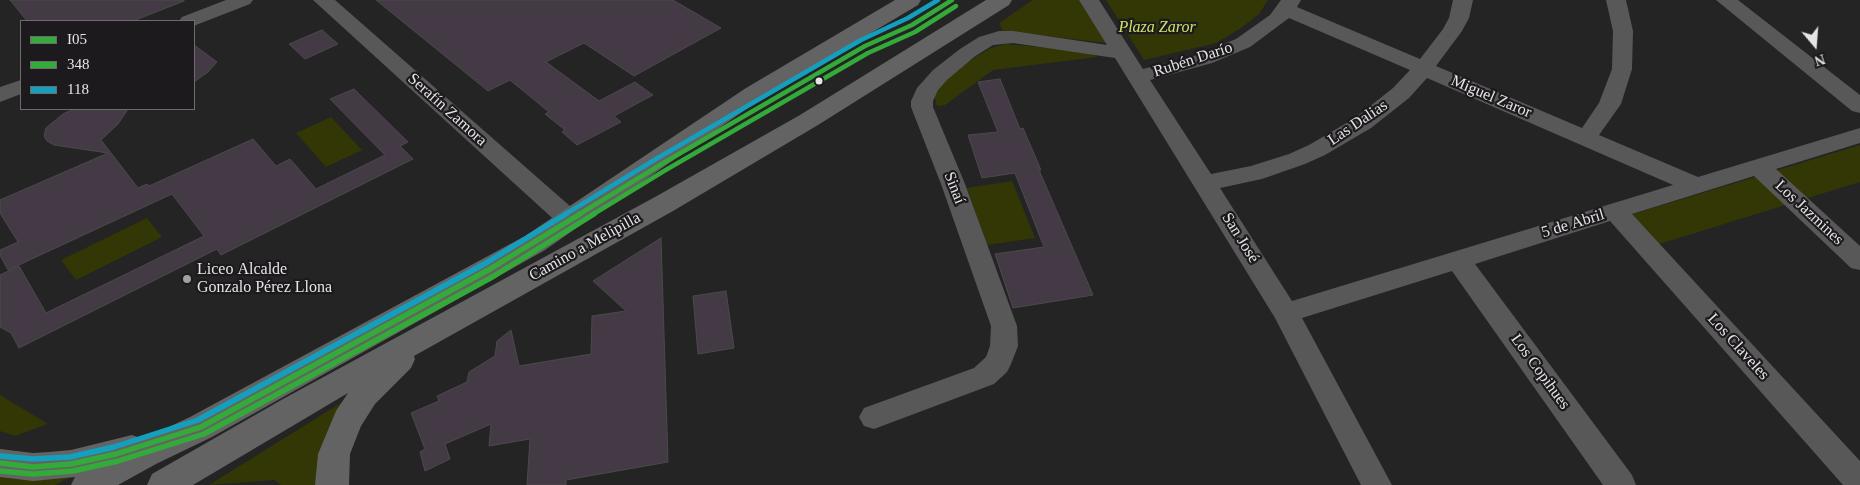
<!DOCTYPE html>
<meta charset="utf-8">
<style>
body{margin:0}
#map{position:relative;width:1860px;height:485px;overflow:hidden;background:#242424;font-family:"Times New Roman",serif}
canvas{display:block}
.legend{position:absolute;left:20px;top:20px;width:175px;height:90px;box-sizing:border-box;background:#1c1a1c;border:1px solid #6d6b6d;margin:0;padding:6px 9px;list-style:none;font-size:15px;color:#e6e4e6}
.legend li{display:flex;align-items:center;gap:10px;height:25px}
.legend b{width:25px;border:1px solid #6d6b6d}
.north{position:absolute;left:1790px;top:20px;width:50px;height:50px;-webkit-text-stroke:4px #1c1a1c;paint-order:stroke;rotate:162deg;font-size:14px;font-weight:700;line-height:20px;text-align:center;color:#e6e4e6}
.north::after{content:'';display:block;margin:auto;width:18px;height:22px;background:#e6e4e6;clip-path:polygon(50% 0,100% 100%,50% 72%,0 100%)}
</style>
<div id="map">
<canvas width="1860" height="485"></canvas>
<ul class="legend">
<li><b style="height:6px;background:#33aa39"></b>I05</li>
<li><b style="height:6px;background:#33aa39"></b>348</li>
<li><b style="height:6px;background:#13a0be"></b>118</li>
</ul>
<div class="north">N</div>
</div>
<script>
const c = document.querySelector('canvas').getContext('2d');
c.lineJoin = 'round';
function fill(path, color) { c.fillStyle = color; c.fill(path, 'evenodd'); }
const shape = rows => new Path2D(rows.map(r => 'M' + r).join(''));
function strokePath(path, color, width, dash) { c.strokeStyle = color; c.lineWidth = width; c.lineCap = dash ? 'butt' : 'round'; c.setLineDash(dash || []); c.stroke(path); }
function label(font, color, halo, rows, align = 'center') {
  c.font = font + ' "Times New Roman",serif'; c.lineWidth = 4.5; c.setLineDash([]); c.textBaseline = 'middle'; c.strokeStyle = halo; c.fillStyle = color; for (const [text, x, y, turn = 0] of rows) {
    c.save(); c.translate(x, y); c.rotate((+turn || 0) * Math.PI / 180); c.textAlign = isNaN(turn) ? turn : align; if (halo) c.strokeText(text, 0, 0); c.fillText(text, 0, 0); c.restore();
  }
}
const green = shape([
 [1033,0,1081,0,1107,43,1003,31,999,23],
 [1106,0,1268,0,1259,14,1241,28,1216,43,1144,60],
 [1006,44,1092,52,1097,57,993,70,945,105,937,106,933,92,962,65,991,48],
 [331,117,362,150,326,167,296,133],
 [1860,145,1860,182,1656,245,1627,216],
 [1012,181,1035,238,987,245,967,188],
 [147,218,162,237,76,280,61,260],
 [0,395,48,424,15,436,0,431],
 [352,396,323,485,281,485,274,480,209,485],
 [78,473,55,485,0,485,0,474]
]);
const building = shape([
 [10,0,184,0,184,1,133,21,27,21,10,0],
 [376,0,673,0,721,28,634,76,584,43,546,62,599,101,635,82,653,95,614,116,621,122,577,145,562,132,565,130,545,114,549,112,510,80,488,91,376,0],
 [322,30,338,44,305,59,289,44,322,30],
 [194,45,217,62,208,72,194,82,194,45],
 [1000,79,1020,129,1023,128,1041,170,1039,170,1093,295,1013,308,995,254,1044,247,1015,173,982,178,968,135,998,132,978,82,1000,79],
 [354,89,408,142,400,146,413,159,221,255,217,249,19,348,11,333,0,327,0,275,19,266,46,313,204,236,172,194,8,270,0,255,0,250,18,242,0,213,0,200,108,153,54,145,47,141,44,136,46,128,63,114,74,109,128,109,118,124,101,140,138,188,147,184,149,186,253,139,276,166,290,159,316,189,385,155,330,99,354,89],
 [661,238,668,462,566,480,566,485,527,485,530,439,489,446,491,424,445,444,450,459,425,471,420,452,425,449,411,413,439,401,437,396,467,382,469,372,495,356,497,341,511,330,519,366,591,354,592,316,626,311,593,281,661,238],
 [726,291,734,348,698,354,693,296,726,291]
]);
const street = shape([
 [226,0,253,0,250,4,196,25,194,26,194,21,179,21,182,17,226,0],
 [313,0,335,0,579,214,582,220,579,226,570,229,561,226,313,0],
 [1079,0,1099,0,1143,69,1198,55,1236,39,1270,15,1281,0,1301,0,1297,7,1420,59,1443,29,1449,18,1453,0,1473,0,1469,18,1462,31,1436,66,1582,128,1599,103,1612,69,1613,31,1606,0,1626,0,1633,31,1632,69,1621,104,1599,135,1698,177,1860,128,1860,143,1776,169,1860,246,1860,270,1851,268,1754,176,1632,214,1860,461,1860,485,1843,485,1610,221,1475,264,1632,475,1636,485,1603,485,1452,271,1302,318,1392,485,1361,485,1275,318,1115,58,1013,43,993,45,974,57,947,80,938,90,933,101,933,107,965,184,1017,326,1018,346,1011,364,1007,372,994,384,874,429,864,426,859,417,864,408,974,368,986,357,990,346,991,326,941,184,911,107,911,101,917,88,933,70,960,49,979,37,999,31,1013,31,1107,45,1079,0],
 [1289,18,1410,70,1393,88,1355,118,1309,145,1289,154,1251,166,1211,174,1150,80,1212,63,1250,47,1289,18],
 [1427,78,1673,185,1292,301,1220,188,1262,179,1305,164,1325,155,1371,128,1409,98,1427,78],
 [1716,0,1738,0,1860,95,1860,113,1852,111,1716,0],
 [21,80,21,94,0,102,0,87,21,80]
]);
const primary = shape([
 [895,0,921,0,918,5,762,98,545,250,212,437,156,464,118,485,71,485,75,477,33,481,0,477,0,449,33,453,49,452,71,450,132,435,143,439,190,417,525,236,746,88,895,0],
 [986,0,1012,0,1009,5,818,125,673,211,414,356,415,359,411,368,375,404,361,426,350,454,349,485,315,485,318,454,336,411,348,393,193,485,147,485,152,474,283,399,655,197,800,115,986,0]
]);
const bus1Far1 = shape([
 [578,215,660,165,865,46,912,25,952,0]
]);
const bus1 = shape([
 [0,463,33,467,71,464,116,454,201,427,490,269,580,214]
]);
const bus2Far1 = shape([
 [592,215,664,171,868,53,915,32,956,6]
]);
const bus2 = shape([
 [0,471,33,474,73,471,118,461,204,434,494,276,594,214]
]);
const bus3Far1 = shape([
 [564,215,656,159,861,40,908,18,938,0]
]);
const bus3 = shape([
 [1,456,33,459,70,457,114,447,198,420,486,263,566,214]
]);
const markers = [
 [819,81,4.5,"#e6e4e6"],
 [187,279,5,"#a2a1a2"]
];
const parkNames = [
 ["Plaza Zaror",1157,28]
];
const streetNames = [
 ["Rubén Darío",1193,60,-18],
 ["Miguel Zaror",1491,97,23],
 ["Serafín Zamora",447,110,42],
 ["Las Dalias",1358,123,-34],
 ["Sinaí",954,188,69],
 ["Los Jazmines",1809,213,43],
 ["5 de Abril",1573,224,-17],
 ["San José",1240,238,58],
 ["Camino a Melipilla",585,247,-29],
 ["Los Claveles",1738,347,48],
 ["Los Copihues",1540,372,54]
];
const poiNames = [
 ["Liceo Alcalde",197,270],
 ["Gonzalo Pérez Llona",197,288]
];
fill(green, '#333705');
fill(building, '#443a45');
strokePath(building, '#4b4a4b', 1);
fill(street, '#585858');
fill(primary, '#636363');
strokePath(bus1Far1, '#33aa39', 4.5);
strokePath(bus1, '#33aa39', 5.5);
strokePath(bus2Far1, '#33aa39', 4.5);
strokePath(bus2, '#33aa39', 5.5);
strokePath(bus3Far1, '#13a0be', 4.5);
strokePath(bus3, '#13a0be', 5.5);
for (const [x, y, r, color] of markers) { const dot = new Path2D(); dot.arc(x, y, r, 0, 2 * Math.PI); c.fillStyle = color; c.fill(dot); strokePath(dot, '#1c1a1c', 2); }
label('italic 16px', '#d1e268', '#1c1a1c', parkNames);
label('16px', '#e6e4e6', '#1c1a1c', streetNames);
label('16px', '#e6e4e6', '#1c1a1c', poiNames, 'left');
</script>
